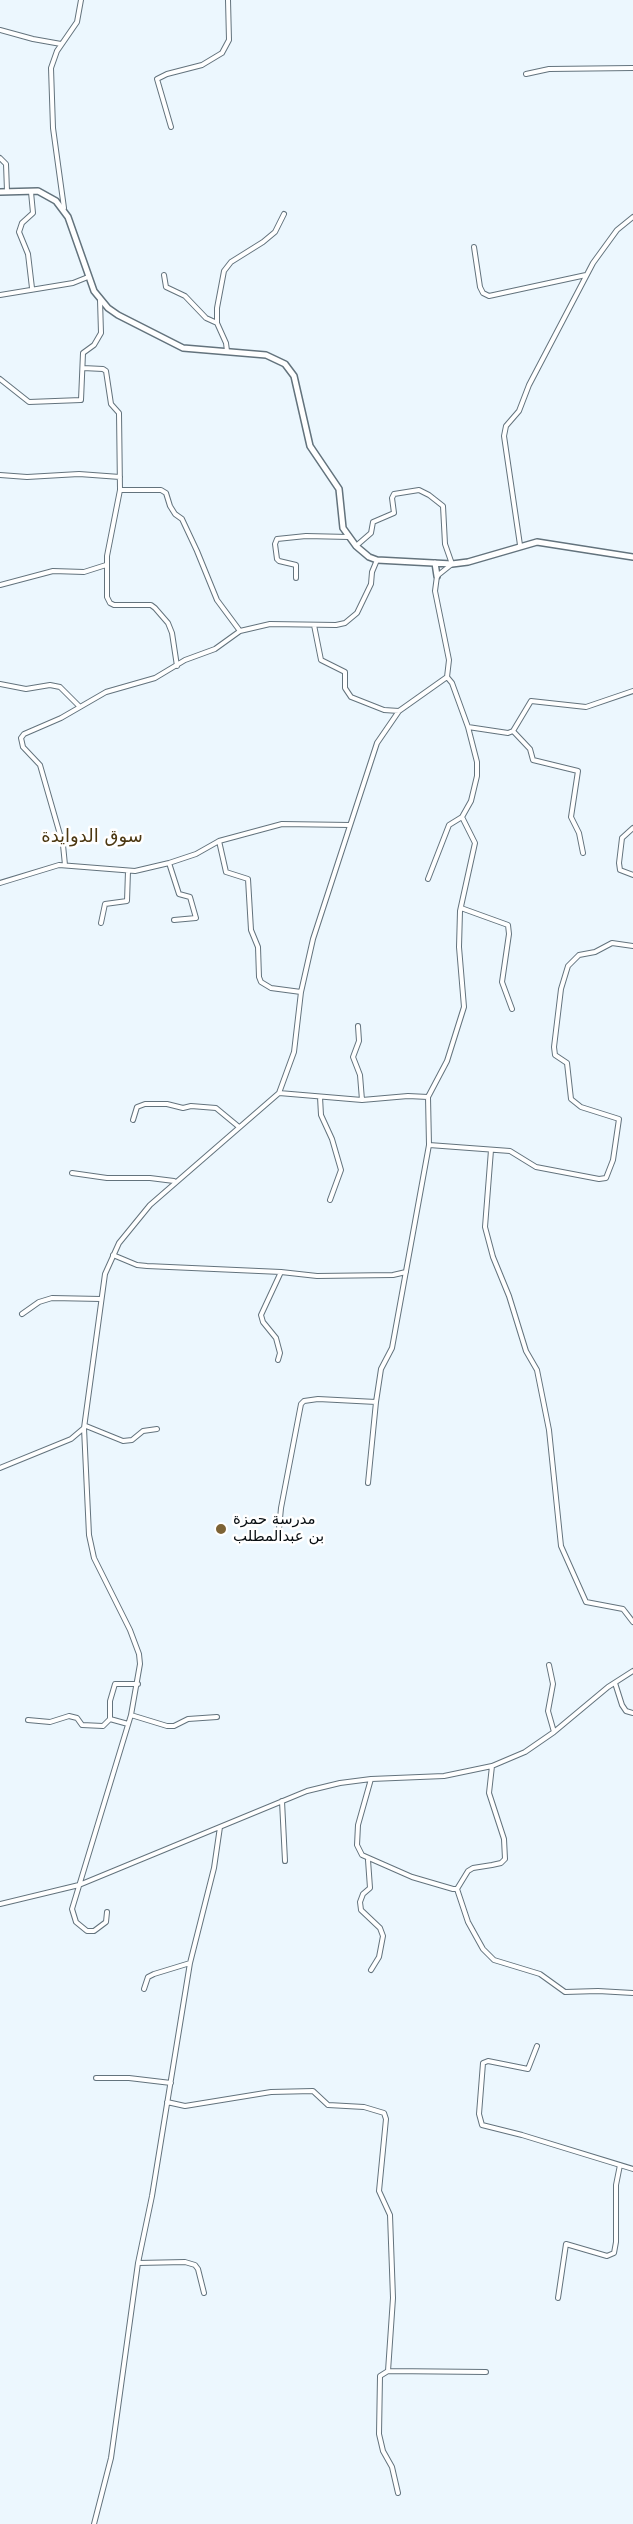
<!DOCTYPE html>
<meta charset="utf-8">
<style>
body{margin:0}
canvas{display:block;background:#ecf7fe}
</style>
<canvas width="633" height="2524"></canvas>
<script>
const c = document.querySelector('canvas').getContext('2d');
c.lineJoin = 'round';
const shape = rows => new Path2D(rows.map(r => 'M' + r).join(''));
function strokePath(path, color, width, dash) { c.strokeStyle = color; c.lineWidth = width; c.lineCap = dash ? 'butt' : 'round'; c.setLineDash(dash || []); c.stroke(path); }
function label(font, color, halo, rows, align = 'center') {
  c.font = font + ' "DejaVu Sans",Cairo,sans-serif'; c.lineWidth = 5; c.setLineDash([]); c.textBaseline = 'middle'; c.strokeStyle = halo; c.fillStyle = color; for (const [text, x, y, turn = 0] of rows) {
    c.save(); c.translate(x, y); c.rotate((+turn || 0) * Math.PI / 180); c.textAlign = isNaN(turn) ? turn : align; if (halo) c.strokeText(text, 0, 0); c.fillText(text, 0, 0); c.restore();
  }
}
const street = shape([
 [0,30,33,39,61,44],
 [526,74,549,69,633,68],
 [171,127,157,79,167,74,202,65,222,53,229,40,228,0],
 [0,158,6,164,7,191],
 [31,192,33,213,22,223,19,232,28,254,32,288],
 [64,208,53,128,51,68,57,51,77,22,81,0],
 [474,247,480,287,483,293,489,296,586,275],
 [164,275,166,287,185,296,206,318,217,323],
 [0,295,73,283,88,277],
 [227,351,226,343,217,323,217,308,224,271,231,262,263,242,275,232,284,214],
 [83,368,103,369,106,371,111,404,119,413,120,490,107,556,107,597,110,603,114,605,151,605,155,608,168,623,172,633,177,666],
 [0,379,29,402,81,400,83,353,94,345,101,333,100,300],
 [0,475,27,477,79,474,120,477],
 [120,490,161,490,166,493,170,506,175,514,182,519,197,551,217,600,240,631],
 [520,545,504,436,506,426,519,411,529,385,593,263,617,230,633,217],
 [296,578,296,565,279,561,277,559,275,544,277,539,306,536,349,537],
 [0,585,53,571,84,572,106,565],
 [314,625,321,660,345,672,345,688,351,697,384,710,399,711],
 [0,684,26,689,50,685,60,687,80,707],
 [468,727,508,733,513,731,531,701,586,707,633,691],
 [513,731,530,749,533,760,578,771,571,817,579,833,583,853],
 [633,828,622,838,619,863,620,870,633,875],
 [219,841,226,872,248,879,251,930,258,947,259,977,261,982,271,988,301,992],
 [169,863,179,894,190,897,196,918,174,920],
 [65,865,63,845,40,765,23,747,21,738,24,734,61,718,106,692,155,678,185,660,215,649,240,631,270,624,336,625,345,623,357,613,371,584,372,572,377,560],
 [428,879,449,825,462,817,471,801,477,776,477,762,468,727,452,683,447,677],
 [0,883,59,865,135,871,169,863,196,854,219,841,282,824,350,825],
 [461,908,508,925,509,934,502,982,512,1009],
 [101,923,105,904,127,901,128,871],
 [358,1026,359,1041,353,1057,360,1075,362,1100],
 [279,1093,362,1100,408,1096,428,1097],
 [320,1097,321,1115,332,1139,341,1170,330,1200],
 [133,1120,137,1107,145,1104,167,1104,183,1108,191,1106,216,1108,239,1127],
 [429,1145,510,1151,536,1167,599,1179,606,1178,613,1160,619,1119,581,1107,571,1099,567,1063,555,1055,554,1047,561,989,568,966,579,955,595,952,612,943,633,946],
 [491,1150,485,1227,493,1257,509,1296,526,1351,537,1370,549,1430,561,1546,586,1602,623,1609,633,1622],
 [72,1173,107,1178,150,1178,174,1181],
 [113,1255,137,1265,147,1266,281,1272,317,1276,393,1275,406,1272],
 [22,1314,39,1302,52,1298,101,1299],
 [278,1360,280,1353,276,1338,263,1322,261,1315,281,1272],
 [86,1426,123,1441,132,1440,143,1431,157,1429],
 [0,1468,71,1439,84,1428],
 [368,1483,376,1402],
 [279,1529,281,1508,301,1404,304,1401,318,1399,376,1402,381,1369,392,1348,429,1145,428,1097,447,1061,464,1007,459,947,460,911,475,843,462,817],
 [549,1665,553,1684,548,1711,554,1732],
 [615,1683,622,1705,626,1711,633,1713],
 [131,1715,167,1726,174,1726,188,1719,217,1717],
 [110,1719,128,1724],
 [28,1720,50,1722,69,1716,77,1718,82,1725,103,1726,110,1719,110,1701,115,1684,138,1684],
 [371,1779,358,1825,357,1845,362,1855,412,1877,453,1889,457,1889,468,1871,473,1868,492,1865,501,1863,505,1859,504,1839,489,1793,492,1766],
 [282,1801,285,1861],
 [368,1860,370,1888,363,1894,360,1902,361,1910,380,1928,383,1936,379,1957,371,1970],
 [457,1889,468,1922,483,1949,494,1960,540,1974,565,1992,598,1991,633,1993],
 [0,1904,79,1885,307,1791,340,1783,371,1779,444,1776,492,1766,525,1752,554,1732,608,1687,633,1671],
 [107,1912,106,1922,94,1931,87,1931,76,1922,72,1909,131,1715,140,1664,139,1654,130,1630,94,1558,89,1535,84,1428,105,1274,119,1243,150,1205,279,1093,294,1052,301,992,313,939,377,743,399,711,447,677,449,660,435,591,437,576,452,564,445,544,443,506,429,495,419,490,394,494,392,498,394,513,373,522,371,533,356,546],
 [144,1989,148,1977,154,1974,190,1963],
 [537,2046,528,2069,488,2061,483,2063,479,2114,482,2125,522,2135,633,2169],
 [96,2078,129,2078,171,2083],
 [167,2102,185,2106,271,2092,313,2091,328,2105,364,2107,384,2113,386,2119,379,2191,390,2215,393,2298,388,2371,380,2376,379,2434,383,2451,392,2467,398,2493],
 [138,2263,185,2262,195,2265,198,2269,204,2293],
 [558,2298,566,2244,607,2256,614,2253,616,2242,616,2185,620,2165],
 [388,2371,486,2372],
 [94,2524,111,2458,138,2263,152,2196,190,1963,214,1868,220,1827]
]);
const secondary = shape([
 [0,192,38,191,56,201,68,217,94,291,108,308,118,315,183,348,266,355,285,364,294,376,310,446,339,489,343,528,356,546,369,557,377,560,452,564,468,562,537,542,633,557],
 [435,563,437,576]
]);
const markers = [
 [221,1529,6,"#7d6335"]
];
const poiNames = [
 ["مدرسة حمزة",233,1520],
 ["بن عبدالمطلب",233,1537]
];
const quarterNames = [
 ["سوق الدوايدة",92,837]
];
strokePath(street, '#63737d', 6);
strokePath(secondary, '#63737d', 8);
strokePath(street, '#fff', 4);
strokePath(secondary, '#fff', 5);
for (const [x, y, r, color] of markers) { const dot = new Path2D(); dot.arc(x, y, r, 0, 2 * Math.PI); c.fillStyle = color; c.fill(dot); strokePath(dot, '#fff', 2); }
label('15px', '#080e12', '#fff', poiNames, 'left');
label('18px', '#4c3812', '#fff', quarterNames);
</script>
